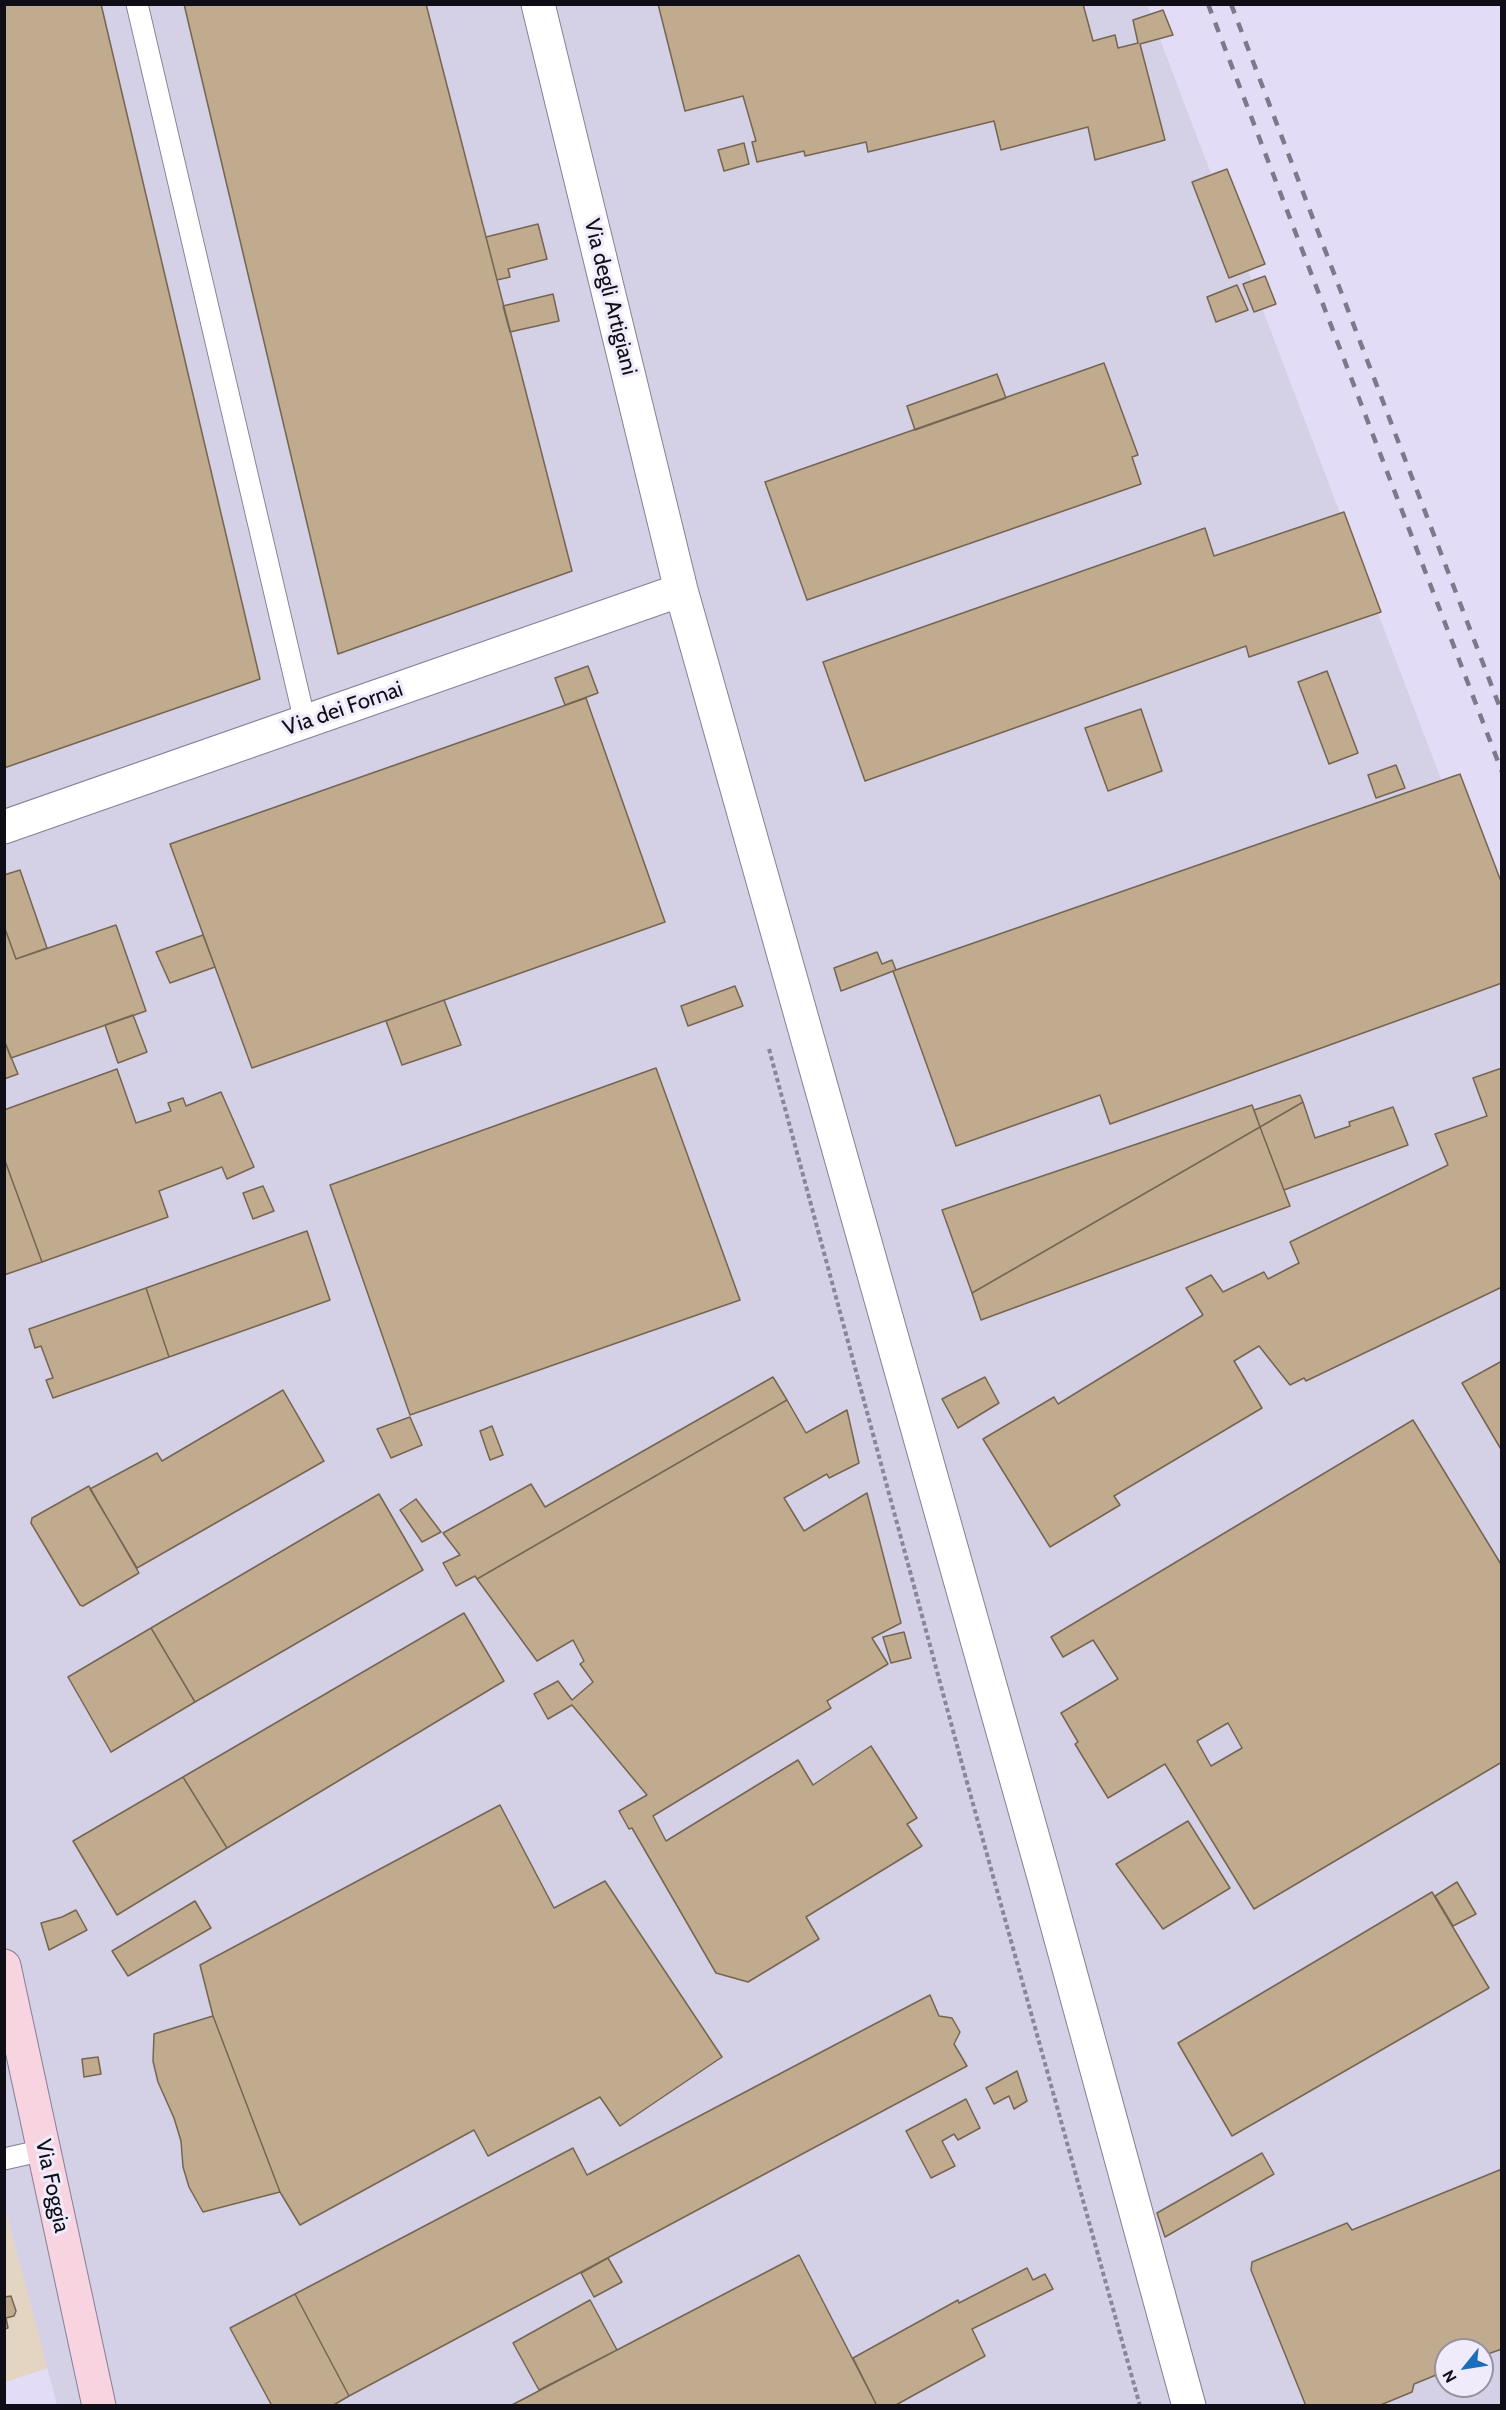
<!DOCTYPE html>
<style>
body{margin:0}
#map{position:relative;width:1506px;height:2410px;overflow:hidden;background:#e3dcf7;font-family:Cabin,sans-serif}
canvas{display:block}
.frame{position:absolute;inset:0;border:6px solid #0f0d15;pointer-events:none}
.north{position:absolute;left:1434px;top:2338px;width:60px;height:60px;box-sizing:border-box;background:#f0ebfb;border:2px solid #96929f;border-radius:50%;rotate:240deg;font-size:16px;font-weight:700;line-height:24px;text-align:center;color:#0f0d15}
.north::after{content:'';display:block;margin:auto;width:21px;height:27px;background:#1a6ebc;clip-path:polygon(50% 0,100% 100%,50% 72%,0 100%)}
</style>
<div id="map">
<canvas width="1506" height="2410"></canvas>
<div class="frame"></div>
<div class="north">N</div>
</div>
<script>
const c = document.querySelector('canvas').getContext('2d');
c.lineJoin = 'round';
function fill(path, color) { c.fillStyle = color; c.fill(path, 'evenodd'); }
const shape = rows => new Path2D(rows.map(r => 'M' + r).join(''));
function strokePath(path, color, width, dash) { c.strokeStyle = color; c.lineWidth = width; c.lineCap = dash ? 'butt' : 'round'; c.setLineDash(dash || []); c.stroke(path); }
function label(font, color, halo, rows, align = 'center') {
  c.font = font + ' Cabin,sans-serif'; c.lineWidth = 6; c.setLineDash([]); c.textBaseline = 'middle'; c.strokeStyle = halo; c.fillStyle = color; for (const [text, x, y, turn = 0] of rows) {
    c.save(); c.translate(x, y); c.rotate((+turn || 0) * Math.PI / 180); c.textAlign = isNaN(turn) ? turn : align; if (halo) c.strokeText(text, 0, 0); c.fillText(text, 0, 0); c.restore();
  }
}
const commercial = shape([
 [4,2204,48,2368,5,2382,4,2382]
]);
const industrial = shape([
 [4,5,1147,5,1501,937,1501,2405,57,2405,4,2204],
 [1446,2350,1482,2350,1482,2386,1446,2386]
]);
const building = shape([
 [4,4,101,4,260,679,4,768,4,4],
 [184,4,426,4,572,571,338,654,184,4],
 [658,4,1083,4,1093,41,1115,35,1118,48,1138,43,1133,20,1163,10,1173,35,1140,44,1165,140,1095,160,1088,127,1001,150,994,121,868,152,866,142,805,156,804,151,757,162,752,142,756,141,743,96,685,111,658,4],
 [744,143,749,164,724,171,718,150,744,143],
 [1227,169,1265,264,1229,278,1192,182,1227,169],
 [538,224,547,259,508,269,510,277,497,280,486,237,538,224],
 [1265,276,1276,304,1254,312,1243,284,1265,276],
 [1237,285,1248,310,1216,322,1207,297,1237,285],
 [553,294,559,321,510,332,503,306,553,294],
 [1104,363,1138,455,1132,457,1141,484,807,600,765,482,1104,363],
 [997,374,1006,398,915,430,907,406,997,374],
 [1344,512,1381,612,1249,657,1246,646,865,781,823,662,1205,528,1214,556,1344,512],
 [588,666,598,693,565,705,555,678,588,666],
 [1327,671,1358,753,1329,764,1298,682,1327,671],
 [586,698,665,922,252,1068,170,844,586,698],
 [1141,709,1162,771,1108,791,1085,728,1141,709],
 [1396,765,1405,788,1376,798,1368,775,1396,765],
 [1460,774,1502,884,1502,983,1110,1124,1100,1095,956,1146,893,971,1460,774],
 [20,870,47,948,16,959,4,926,4,875,20,870],
 [116,925,146,1011,11,1058,4,1040,4,926,16,959,116,925],
 [203,935,215,967,170,983,156,952,203,935],
 [877,952,882,964,892,960,896,970,841,991,834,968,877,952],
 [735,986,743,1006,688,1026,681,1006,735,986],
 [444,1000,461,1045,402,1065,386,1021,444,1000],
 [133,1015,147,1052,118,1063,105,1025,133,1015],
 [4,1040,18,1074,4,1079,4,1040],
 [656,1068,740,1300,410,1415,330,1185,656,1068],
 [1502,1068,1502,1287,1306,1381,1304,1378,1290,1385,1259,1346,1234,1361,1262,1408,1114,1496,1120,1505,1050,1547,983,1439,1054,1397,1058,1404,1203,1315,1186,1288,1211,1275,1223,1292,1264,1272,1268,1279,1299,1263,1290,1242,1448,1165,1435,1134,1487,1116,1473,1078,1502,1068],
 [117,1069,136,1123,171,1111,168,1103,183,1098,186,1106,221,1092,254,1167,227,1179,222,1167,159,1191,168,1217,42,1262,4,1158,4,1110,117,1069],
 [1300,1095,1303,1102,1260,1127,1254,1110,1300,1095],
 [1303,1102,1315,1138,1350,1126,1349,1122,1393,1107,1408,1145,1284,1190,1260,1127,1303,1102],
 [1252,1105,1260,1127,972,1293,942,1210,1252,1105],
 [1260,1127,1290,1206,981,1320,972,1293,1260,1127],
 [4,1158,42,1262,4,1275,4,1158],
 [263,1186,274,1211,253,1219,243,1193,263,1186],
 [307,1231,330,1300,169,1357,146,1288,307,1231],
 [146,1288,169,1357,53,1398,46,1380,53,1378,41,1346,35,1348,29,1329,146,1288],
 [1502,1361,1502,1451,1462,1383,1502,1361],
 [773,1377,787,1400,477,1579,475,1576,456,1586,443,1563,460,1555,443,1533,531,1484,545,1507,773,1377],
 [985,1377,999,1403,958,1428,942,1399,985,1377],
 [283,1390,324,1461,137,1568,90,1489,157,1453,162,1461,283,1390],
 [787,1400,806,1433,847,1410,859,1463,829,1478,827,1474,784,1498,804,1531,867,1493,901,1623,872,1638,888,1664,827,1701,831,1708,653,1816,666,1841,798,1760,813,1785,871,1746,917,1818,907,1824,922,1846,806,1917,819,1939,748,1982,716,1973,632,1828,629,1829,619,1811,647,1795,572,1705,548,1719,534,1694,558,1681,572,1700,593,1682,580,1664,584,1661,573,1640,537,1661,477,1579,787,1400],
 [410,1417,422,1445,391,1458,377,1429,410,1417],
 [1413,1420,1502,1566,1502,1762,1254,1909,1165,1764,1108,1798,1075,1744,1078,1742,1061,1713,1118,1679,1093,1640,1063,1657,1051,1637,1413,1420],
 [1228,1723,1242,1748,1211,1766,1197,1741,1228,1723],
 [492,1426,503,1455,490,1460,480,1431,492,1426],
 [89,1486,139,1573,83,1606,80,1605,31,1523,32,1518,89,1486],
 [379,1494,423,1570,195,1702,151,1628,379,1494],
 [416,1499,441,1532,422,1542,400,1510,416,1499],
 [464,1613,504,1681,227,1848,183,1777,464,1613],
 [151,1628,195,1702,111,1752,68,1677,151,1628],
 [904,1632,911,1658,891,1663,883,1637,904,1632],
 [183,1777,227,1848,117,1915,73,1841,183,1777],
 [500,1805,554,1908,605,1881,722,2057,620,2126,600,2097,488,2156,474,2130,300,2225,280,2192,213,2016,200,1965,500,1805],
 [1188,1821,1230,1888,1163,1929,1116,1864,1188,1821],
 [1457,1882,1476,1914,1453,1926,1435,1896,1457,1882],
 [1432,1892,1489,1988,1232,2136,1178,2043,1432,1892],
 [195,1901,211,1928,128,1976,112,1951,195,1901],
 [76,1910,87,1930,49,1950,41,1923,62,1917,76,1910],
 [930,1995,939,2016,952,2018,960,2032,954,2044,967,2066,349,2396,295,2294,573,2148,587,2175,930,1995],
 [213,2016,280,2192,203,2212,189,2187,183,2167,181,2141,174,2118,158,2082,153,2061,154,2034,213,2016],
 [98,2057,101,2074,84,2077,82,2059,98,2057],
 [1017,2071,1027,2101,1014,2109,1009,2096,994,2104,986,2088,1017,2071],
 [966,2099,980,2128,958,2140,954,2134,942,2141,955,2166,931,2178,906,2131,966,2099],
 [1262,2153,1274,2174,1165,2237,1157,2213,1262,2153],
 [1502,2169,1502,2349,1482,2356,1482,2350,1446,2350,1446,2371,1414,2384,1412,2392,1378,2406,1306,2406,1251,2270,1252,2262,1347,2223,1352,2230,1502,2169],
 [799,2255,877,2406,510,2406,617,2350,799,2255],
 [608,2258,622,2282,594,2297,581,2273,608,2258],
 [1027,2268,1033,2280,1045,2274,1053,2289,972,2329,985,2356,894,2406,877,2406,853,2358,958,2300,959,2303,1027,2268],
 [295,2294,349,2396,332,2406,272,2406,230,2328,295,2294],
 [11,2296,16,2311,14,2316,6,2318,8,2328,4,2329,4,2297,11,2296],
 [590,2300,617,2350,539,2390,513,2343,590,2300]
]);
const path = shape([
 [769,1049,965,1775,1140,2406]
]);
const service = shape([
 [137,4,305,722],
 [4,2159,44,2150]
]);
const minor = shape([
 [538,4,681,590,1044,1877,1189,2406],
 [4,827,681,590]
]);
const secondary = shape([
 [4,1966,99,2406]
]);
const rail = shape([
 [1208,4,1502,772],
 [1231,4,1502,713]
]);
const streetNames = [
 ["Via degli Artigiani",610,297,76],
 ["Via dei Fornai",343,709,-19],
 ["Via Foggia",52,2186,78]
];
fill(commercial, '#e3d5c2');
fill(industrial, '#d4d0e6');
fill(building, '#c1ab8f');
strokePath(building, '#756551', 1.5);
strokePath(service, '#867f97', 23);
strokePath(minor, '#867f97', 35);
strokePath(secondary, '#867f97', 35);
strokePath(path, '#8a8598', 4, [4.5, 3]);
strokePath(service, '#fff', 21);
strokePath(minor, '#fff', 33);
strokePath(secondary, '#f8d4e0', 33);
strokePath(rail, '#7d798b', 4.5, [10, 10]);
label('22px', '#0f0d15', '#f0ebfb', streetNames);
</script>
